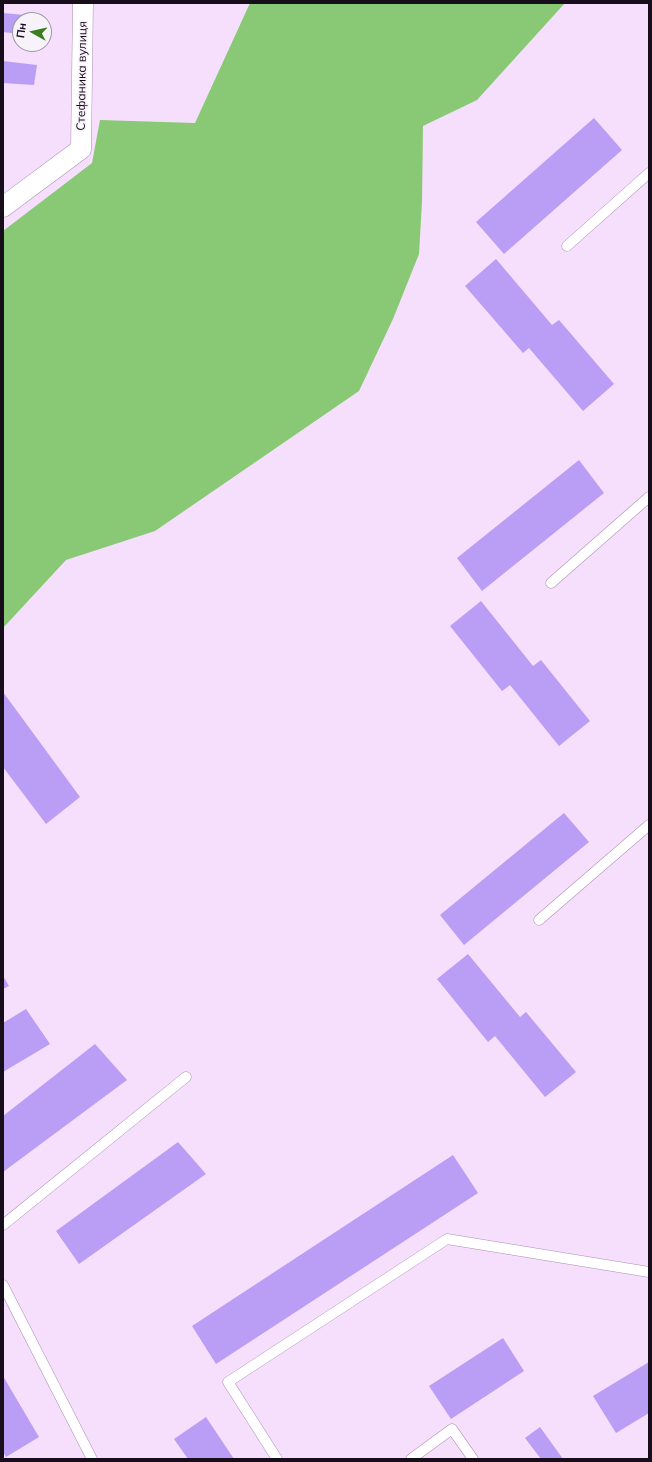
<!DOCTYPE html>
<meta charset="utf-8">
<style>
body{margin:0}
#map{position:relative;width:652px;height:1462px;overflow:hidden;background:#f5dffc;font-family:Mulish,sans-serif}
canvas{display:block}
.frame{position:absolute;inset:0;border:4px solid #180e1b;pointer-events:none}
.north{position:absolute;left:12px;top:12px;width:40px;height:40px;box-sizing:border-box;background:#f8f3fa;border:1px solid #9e97a1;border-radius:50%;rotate:278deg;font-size:11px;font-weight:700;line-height:16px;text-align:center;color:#180e1b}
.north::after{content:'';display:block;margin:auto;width:14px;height:18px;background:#3b7e20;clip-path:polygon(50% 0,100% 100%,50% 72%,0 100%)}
</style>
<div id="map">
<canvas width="652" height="1462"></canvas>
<div class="frame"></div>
<div class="north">Пн</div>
</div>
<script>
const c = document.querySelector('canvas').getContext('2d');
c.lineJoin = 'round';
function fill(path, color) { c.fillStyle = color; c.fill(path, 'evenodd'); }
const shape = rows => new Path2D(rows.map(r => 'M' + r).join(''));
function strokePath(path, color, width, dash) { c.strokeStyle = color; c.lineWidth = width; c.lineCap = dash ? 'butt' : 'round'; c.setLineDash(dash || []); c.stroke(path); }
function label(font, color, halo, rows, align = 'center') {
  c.font = font + ' Mulish,sans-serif'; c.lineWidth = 3; c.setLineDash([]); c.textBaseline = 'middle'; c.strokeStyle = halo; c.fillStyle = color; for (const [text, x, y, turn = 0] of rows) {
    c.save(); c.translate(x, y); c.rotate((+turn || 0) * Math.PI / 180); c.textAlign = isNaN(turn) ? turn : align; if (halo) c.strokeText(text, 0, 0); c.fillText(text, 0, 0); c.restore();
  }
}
const green = shape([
 [250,3,565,3,477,100,423,126,422,202,419,254,393,319,359,391,155,531,66,560,3,628,3,231,92,163,100,120,195,123]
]);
const building = shape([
 [3,13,35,16,35,20,20,20,20,34,3,32],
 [3,61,37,65,34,85,3,83],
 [594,118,622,150,504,254,476,222],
 [496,259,552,325,559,320,614,384,583,411,529,348,523,353,465,286],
 [579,460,604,493,482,591,457,558],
 [481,601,533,666,541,660,590,721,559,746,510,685,502,691,450,626],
 [3,692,80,797,46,824,3,767],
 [564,813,589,842,464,945,440,915],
 [468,954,520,1017,526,1012,576,1072,545,1097,495,1036,488,1042,437,979],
 [3,976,9,986,3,989],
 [26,1009,50,1044,3,1072,3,1023],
 [95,1044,127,1080,3,1172,3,1116],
 [178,1142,206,1174,79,1264,56,1231],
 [453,1155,478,1193,216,1364,192,1326],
 [503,1338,524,1371,451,1419,429,1386],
 [649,1362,649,1413,616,1433,593,1396],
 [3,1376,39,1437,6,1457,3,1452],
 [206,1417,234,1459,188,1459,174,1439],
 [540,1427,563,1459,541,1459,525,1438]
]);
const lane = shape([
 [567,246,649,173],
 [551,583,649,497],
 [539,920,649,825],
 [3,1225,186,1077],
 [3,1285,92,1459],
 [277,1459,228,1382,447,1239,649,1272],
 [411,1459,452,1429,473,1459]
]);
const street = shape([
 [3,207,81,149,83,3]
]);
const streetNames = [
 ["Стефаника вулиця",82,76,-89]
];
fill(green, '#89c975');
fill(building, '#ba9df5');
strokePath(lane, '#ab91b2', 11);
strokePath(street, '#ab91b2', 21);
strokePath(lane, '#fff', 10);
strokePath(street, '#fff', 20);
label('12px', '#180e1b', '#f8f3fa', streetNames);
</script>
